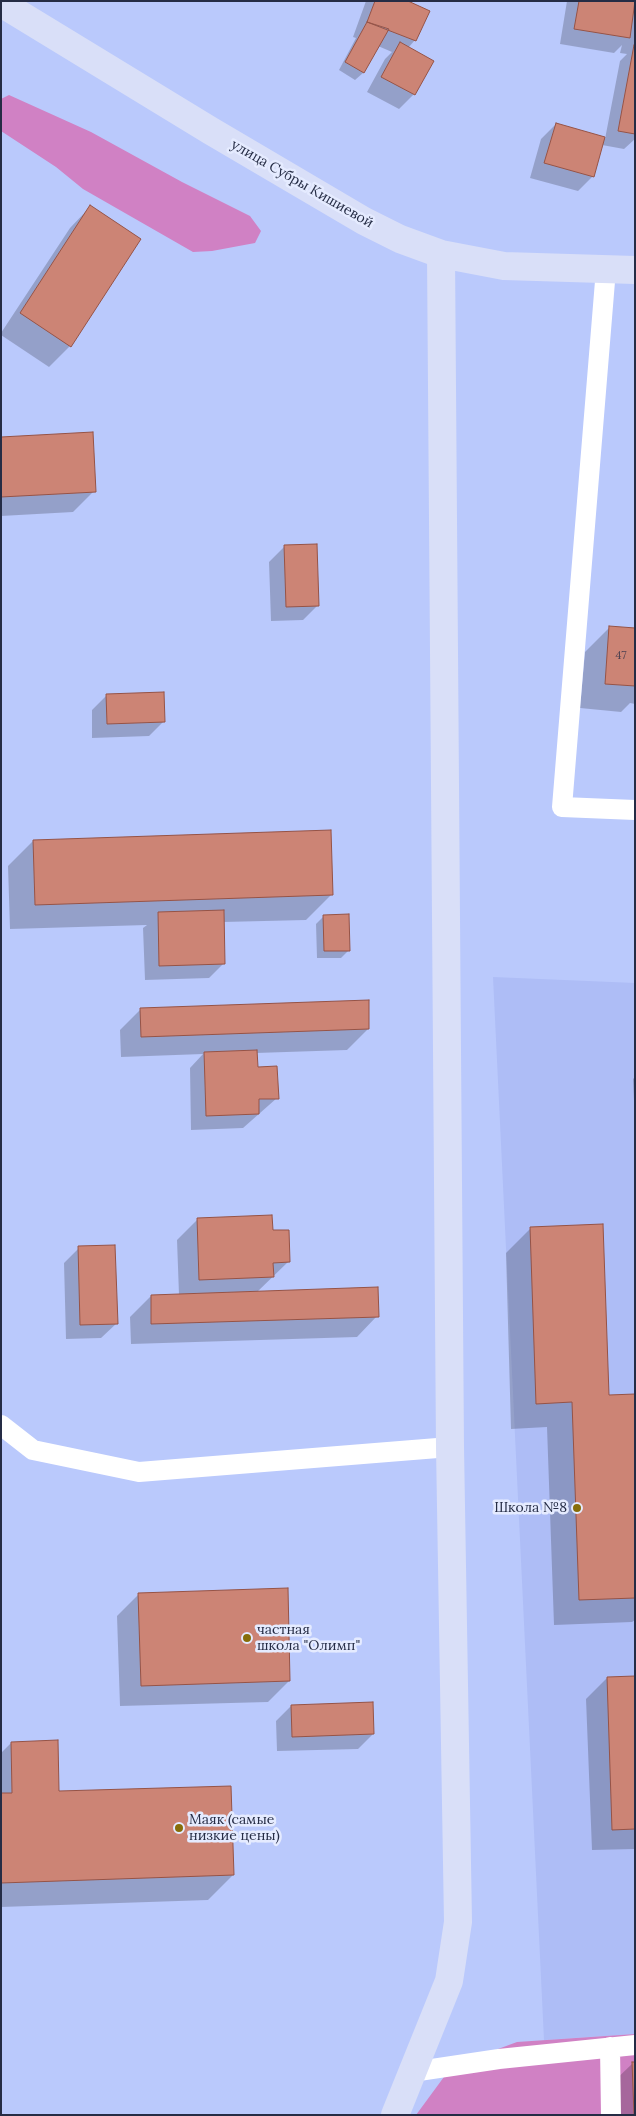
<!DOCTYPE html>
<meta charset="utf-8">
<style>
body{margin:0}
#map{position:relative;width:636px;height:2116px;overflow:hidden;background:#bac9fc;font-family:Lora,serif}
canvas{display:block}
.frame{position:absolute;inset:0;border:2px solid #252c45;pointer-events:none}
</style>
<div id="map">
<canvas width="636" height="2116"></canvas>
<div class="frame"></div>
</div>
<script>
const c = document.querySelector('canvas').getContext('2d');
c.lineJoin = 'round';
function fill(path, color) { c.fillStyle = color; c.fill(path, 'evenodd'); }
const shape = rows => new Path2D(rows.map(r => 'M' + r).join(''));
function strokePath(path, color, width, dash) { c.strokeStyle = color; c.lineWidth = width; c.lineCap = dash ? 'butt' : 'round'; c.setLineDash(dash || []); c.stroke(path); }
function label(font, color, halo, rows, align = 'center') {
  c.font = font + ' Lora,serif'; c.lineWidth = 5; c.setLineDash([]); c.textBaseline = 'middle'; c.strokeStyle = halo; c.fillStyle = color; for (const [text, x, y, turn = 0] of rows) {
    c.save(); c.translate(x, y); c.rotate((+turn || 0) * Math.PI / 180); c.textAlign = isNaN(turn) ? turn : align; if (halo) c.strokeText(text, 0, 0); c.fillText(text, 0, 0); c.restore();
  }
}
const built = shape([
 [493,977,635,983,635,2034,544,2040]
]);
const green = shape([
 [9,95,91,132,182,182,250,216,261,231,255,243,212,251,193,252,83,189,56,167,1,131,1,99],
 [635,2034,635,2115,416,2115,452,2066,517,2042]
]);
const shadow = shape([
 [366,1,405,1,415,40,408,48,414,94,399,109,367,92,385,59,392,52,378,46,363,73,355,80,339,70,356,38,353,37],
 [567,1,635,1,635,139,624,149,602,145,593,176,578,191,530,178,541,139,556,124,605,139,620,61,627,54,620,53,622,45,614,53,560,44],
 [90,207,70,346,49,367,1,335,1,333,70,228],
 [1,438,94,491,73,512,1,516],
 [284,547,318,605,303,620,271,621,269,562],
 [610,627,635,629,635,704,630,703,621,712,580,708,585,652],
 [107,695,164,721,149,736,92,738,92,710],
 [33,841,332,894,306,920,223,922,224,963,209,978,145,980,143,928,147,925,10,929,8,866],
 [324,916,349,950,341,958,317,958,316,924],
 [141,1009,368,1029,347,1050,256,1053,257,1068,277,1098,243,1128,191,1130,190,1068,203,1054,121,1057,120,1030],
 [635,1077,635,1122,633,1079],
 [198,1219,271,1231,288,1262,256,1293,377,1316,357,1337,131,1344,130,1317,151,1296,179,1295,177,1240],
 [531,1228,607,1397,635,1395,635,1620,632,1622,554,1625,547,1427,511,1429,506,1253],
 [79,1248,117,1323,101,1338,66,1339,64,1263],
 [138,1595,289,1681,268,1702,120,1706,117,1616],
 [635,1677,635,1849,592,1850,586,1699,607,1678],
 [291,1706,373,1734,358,1749,277,1751,276,1721],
 [11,1743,58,1793,233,1875,208,1900,1,1907,1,1753],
 [633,2063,635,2115,608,2115,607,2088]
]);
const building = shape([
 [375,1,408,1,430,11,416,41,367,22,375,1],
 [579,1,635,1,630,38,574,29,579,1],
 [367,22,389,29,364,73,345,62,367,22],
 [400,42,434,61,415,95,381,77,400,42],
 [634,45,635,45,635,134,618,131,634,45],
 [556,123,605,137,594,177,544,163,556,123],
 [90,205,141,239,71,347,20,313,90,205],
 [93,432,96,492,1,497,1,437,93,432],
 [317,544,319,606,286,607,284,545,317,544],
 [609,626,635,628,635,686,605,684,609,626],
 [164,692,165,722,107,724,106,694,164,692],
 [331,830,333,895,35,905,33,840,331,830],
 [224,910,225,964,159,966,158,912,224,910],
 [349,914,350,951,324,951,323,915,349,914],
 [369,1000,369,1029,141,1037,140,1008,369,1000],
 [257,1050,258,1067,277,1066,279,1099,259,1099,259,1114,206,1116,204,1052,257,1050],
 [272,1215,273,1230,289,1230,290,1262,273,1263,274,1277,199,1280,197,1218,272,1215],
 [603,1224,609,1395,635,1394,635,1598,579,1600,572,1402,536,1404,530,1227,603,1224],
 [115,1245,118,1324,80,1325,78,1246,115,1245],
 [378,1287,379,1317,151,1324,151,1295,378,1287],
 [288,1588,290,1681,141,1686,138,1593,288,1588],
 [635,1676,635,1829,612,1830,607,1677,635,1676],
 [373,1702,374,1734,292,1737,291,1705,373,1702],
 [58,1740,59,1791,231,1786,234,1875,1,1883,1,1793,12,1793,11,1742,58,1740],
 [632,2062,635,2062,635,2115,634,2115,632,2062]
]);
const lane = shape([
 [606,269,562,807,635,810],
 [1,1425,33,1450,139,1472,450,1447],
 [610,2047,611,2115],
 [412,2072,499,2059,635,2045]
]);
const secondary = shape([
 [1,3,211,131,364,221,400,239,441,254,504,266,635,270],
 [395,2115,449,1981,458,1922,450,1447,441,254]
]);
const markers = [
 [577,1508,5,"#866d0a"],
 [247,1638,5,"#866d0a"],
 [179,1828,5,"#866d0a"]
];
const numberNames = [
 ["47",621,656]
];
const streetNames = [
 ["улица Субры Кишиевой",302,184,30]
];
const poiNames = [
 ["Школа №8",567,1508,"right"],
 ["частная",257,1630],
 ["школа \"Олимп\"",257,1646],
 ["Маяк (самые",189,1820],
 ["низкие цены)",189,1836]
];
fill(built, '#aebdf6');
fill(green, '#d081c4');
fill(shadow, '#0003');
fill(building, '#cc8475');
strokePath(building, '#965346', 1);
strokePath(lane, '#fff', 20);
strokePath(secondary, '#d9dff8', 28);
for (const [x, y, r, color] of markers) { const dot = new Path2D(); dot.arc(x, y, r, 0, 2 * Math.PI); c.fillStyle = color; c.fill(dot); strokePath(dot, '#e5ebff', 2); }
label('11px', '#4f4251', null, numberNames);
label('14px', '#252c45', '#e5ebff', streetNames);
label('14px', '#252c45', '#e5ebff', poiNames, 'left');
</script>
